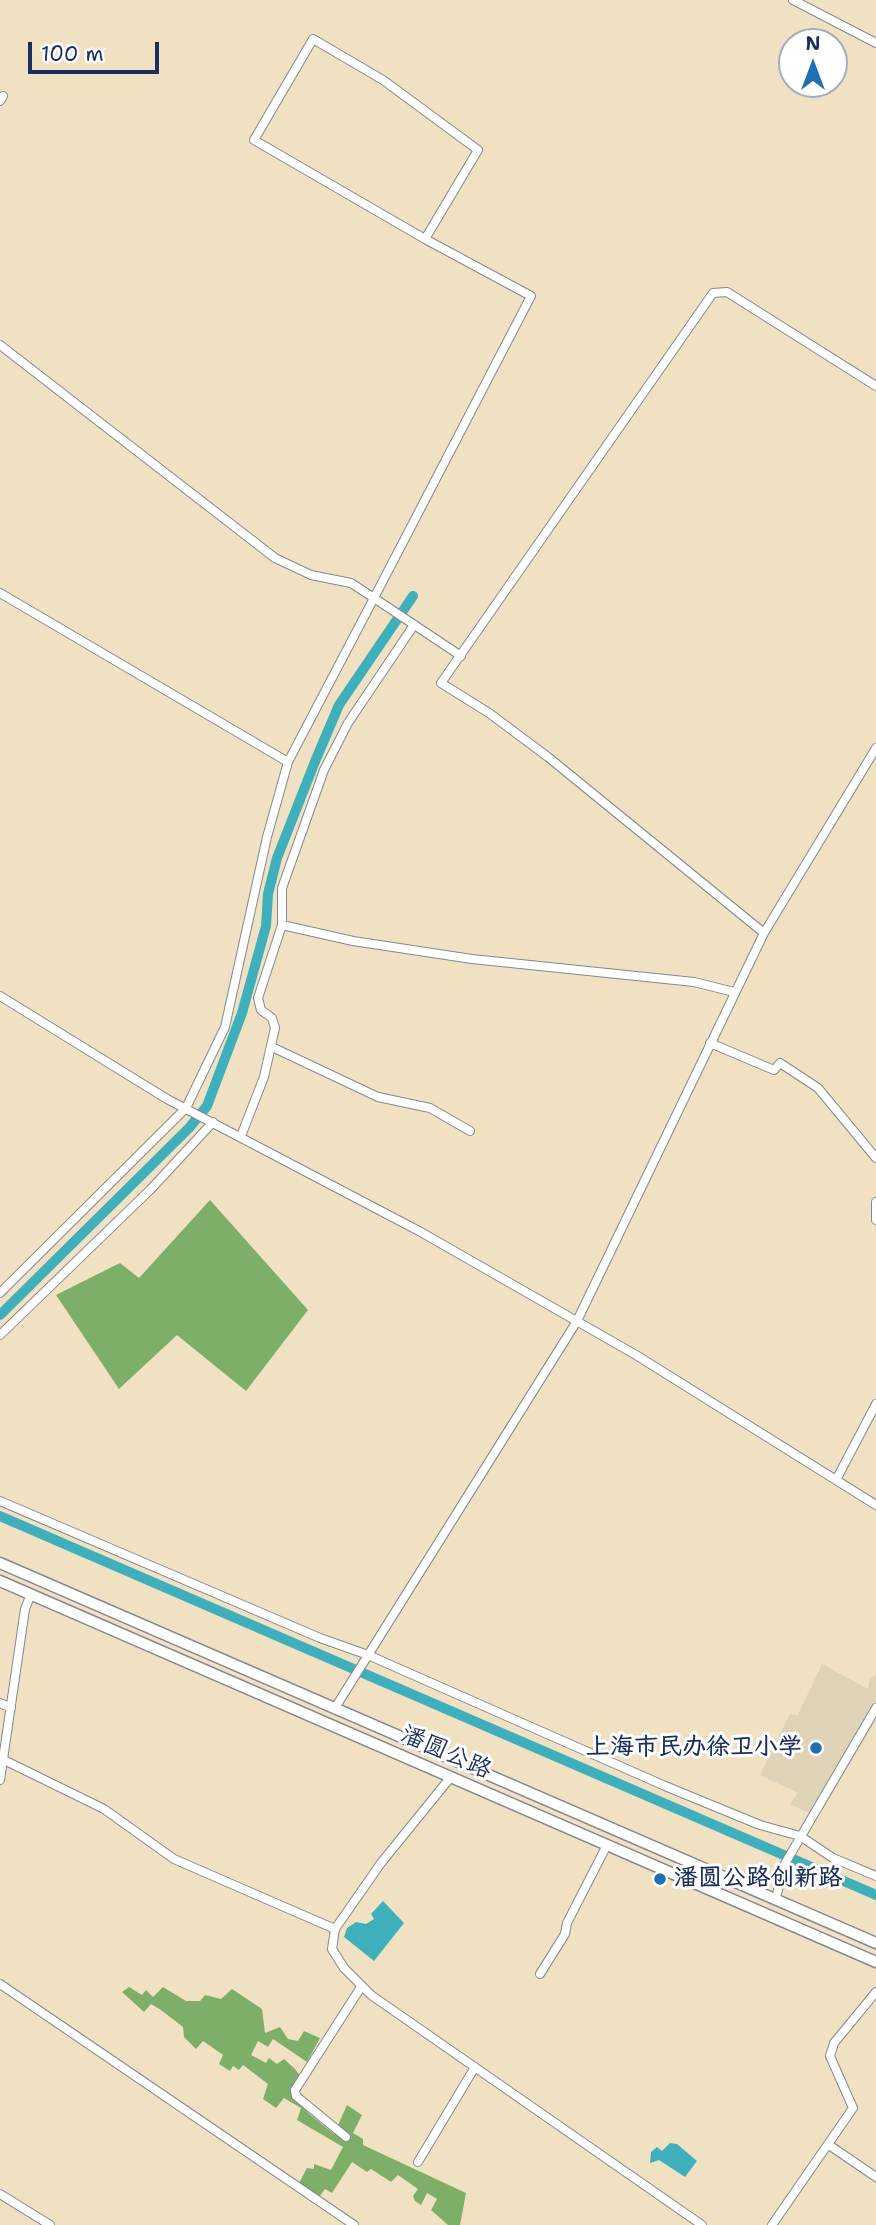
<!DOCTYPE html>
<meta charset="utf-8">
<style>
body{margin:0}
#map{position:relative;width:876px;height:2225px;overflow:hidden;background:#efe1c2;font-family:"Shantell Sans",sans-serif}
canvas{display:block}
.north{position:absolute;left:778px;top:28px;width:70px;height:70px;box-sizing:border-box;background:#fff;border:2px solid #a4acbf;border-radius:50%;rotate:0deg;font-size:19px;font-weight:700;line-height:28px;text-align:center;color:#1b2f5e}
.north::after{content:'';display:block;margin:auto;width:24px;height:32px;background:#1f6fb2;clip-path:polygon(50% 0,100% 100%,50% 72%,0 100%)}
.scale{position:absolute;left:28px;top:42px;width:131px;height:32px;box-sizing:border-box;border:4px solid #1b2f5e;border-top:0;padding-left:9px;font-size:21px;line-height:24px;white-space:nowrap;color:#1b2f5e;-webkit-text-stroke:5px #fff;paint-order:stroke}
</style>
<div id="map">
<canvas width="876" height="2225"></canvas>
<div class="north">N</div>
<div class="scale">100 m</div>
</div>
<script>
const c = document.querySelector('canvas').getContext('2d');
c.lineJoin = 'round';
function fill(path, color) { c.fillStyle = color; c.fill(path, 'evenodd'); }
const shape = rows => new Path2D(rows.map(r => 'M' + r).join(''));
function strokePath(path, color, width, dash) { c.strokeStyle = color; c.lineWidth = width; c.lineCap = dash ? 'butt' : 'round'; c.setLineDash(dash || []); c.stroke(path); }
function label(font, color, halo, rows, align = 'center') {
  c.font = font + ' "Shantell Sans","LXGW WenKai TC",sans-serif'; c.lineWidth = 6; c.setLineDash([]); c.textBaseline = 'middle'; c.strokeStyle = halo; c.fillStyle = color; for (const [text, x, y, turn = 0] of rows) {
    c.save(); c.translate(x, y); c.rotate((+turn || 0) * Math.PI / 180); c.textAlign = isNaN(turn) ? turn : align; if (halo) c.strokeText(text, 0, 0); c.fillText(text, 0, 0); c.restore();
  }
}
const built = shape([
 [822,1664,868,1689,870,1678,876,1675,876,1720,818,1817,790,1804,798,1793,760,1775,790,1714,798,1715]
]);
const forest = shape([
 [210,1200,308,1310,246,1391,177,1335,119,1389,56,1295,120,1263,139,1278],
 [129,1987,142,1995,146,1990,153,1997,163,1987,186,2001,200,2001,205,1995,221,1999,232,1989,262,2009,265,2033,280,2027,288,2039,298,2041,304,2031,320,2038,307,2062,273,2039,268,2047,258,2041,251,2055,266,2063,269,2058,277,2064,284,2059,295,2069,303,2080,297,2094,307,2112,334,2134,347,2105,362,2115,353,2133,363,2139,363,2145,466,2193,460,2225,448,2225,431,2210,437,2199,427,2193,421,2205,415,2201,413,2196,418,2189,398,2175,391,2182,371,2169,367,2172,352,2162,332,2193,325,2189,319,2197,299,2183,307,2168,314,2169,314,2164,331,2170,343,2147,297,2120,301,2108,284,2098,276,2108,263,2099,268,2084,243,2065,239,2070,233,2066,230,2071,219,2064,223,2055,203,2041,196,2049,184,2037,183,2027,161,2010,151,2004,144,2012,122,1992]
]);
const water = shape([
 [383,1901,404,1923,374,1961,344,1937,347,1928,356,1922,366,1924,374,1919,371,1914],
 [670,2143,677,2144,697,2161,685,2177,659,2160,650,2163,651,2152,657,2147,662,2151]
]);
const canal = shape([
 [0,1315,189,1128,207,1106,242,1013,266,926,268,894,277,858,316,759,339,705,413,596],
 [0,1516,876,1895]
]);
const minor = shape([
 [793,0,876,43],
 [0,101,3,96],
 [425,239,478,150,383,80,313,39,254,140,425,239,531,296,374,598,461,656],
 [0,345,275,558,311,575,351,583,374,598,288,762,267,837,225,1027,186,1108,0,1293],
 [0,593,288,762],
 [282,925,353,941,472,959,694,982,734,992],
 [764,933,548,757,489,713,441,683,713,293,727,292,876,386],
 [0,996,167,1099,419,1231,636,1355,876,1505],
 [710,1043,774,1070,780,1063,818,1088,876,1158],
 [272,1047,378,1097,430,1108,470,1131],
 [241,1136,264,1077,275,1028,272,1018,261,1010,258,998,282,925,282,888,324,770,348,723,414,625],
 [876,1202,876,1220],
 [0,1335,151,1189,213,1122],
 [836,1480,876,1404],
 [0,1501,320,1638,368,1655,665,1786,760,1825,800,1836,833,1858,876,1876],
 [0,1703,11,1708],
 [335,1708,577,1321,764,933,876,748],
 [4,1760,104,1809,174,1859,335,1929],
 [450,1778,381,1863,335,1929,332,1949,344,1968,371,1995,702,2225],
 [0,1780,25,1609,31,1594],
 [776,1899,783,1867,876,1708],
 [540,1974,565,1934,567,1923,607,1845],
 [0,1984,354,2225],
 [346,2137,296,2096,295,2090,361,1987],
 [829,2145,876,2177],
 [418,2162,475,2067],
 [0,2194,50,2225],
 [772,2225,853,2108,830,2056,834,2043,876,1992]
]);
const secondary = shape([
 [0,1563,876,1943],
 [0,1581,876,1962]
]);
const markers = [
 [816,1748,7,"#1f6fb2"],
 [660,1879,7,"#1f6fb2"]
];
const poiNames = [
 ["上海市民办徐卫小学",802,1748],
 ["潘圆公路创新路",674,1879,"left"]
];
const streetNames = [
 ["潘圆公路",446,1753,24]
];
fill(built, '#ded3b6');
fill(forest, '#7eaf69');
fill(water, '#40afbc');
strokePath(canal, '#40afbc', 10);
strokePath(minor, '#858890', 10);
strokePath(secondary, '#858890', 13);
strokePath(minor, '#fff', 8);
strokePath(secondary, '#fff', 10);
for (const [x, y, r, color] of markers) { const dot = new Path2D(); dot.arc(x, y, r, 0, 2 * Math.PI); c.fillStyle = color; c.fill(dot); strokePath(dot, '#fff', 2.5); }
label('bold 24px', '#1b2f5e', '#fff', poiNames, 'right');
label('24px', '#1b2f5e', '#fff', streetNames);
</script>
